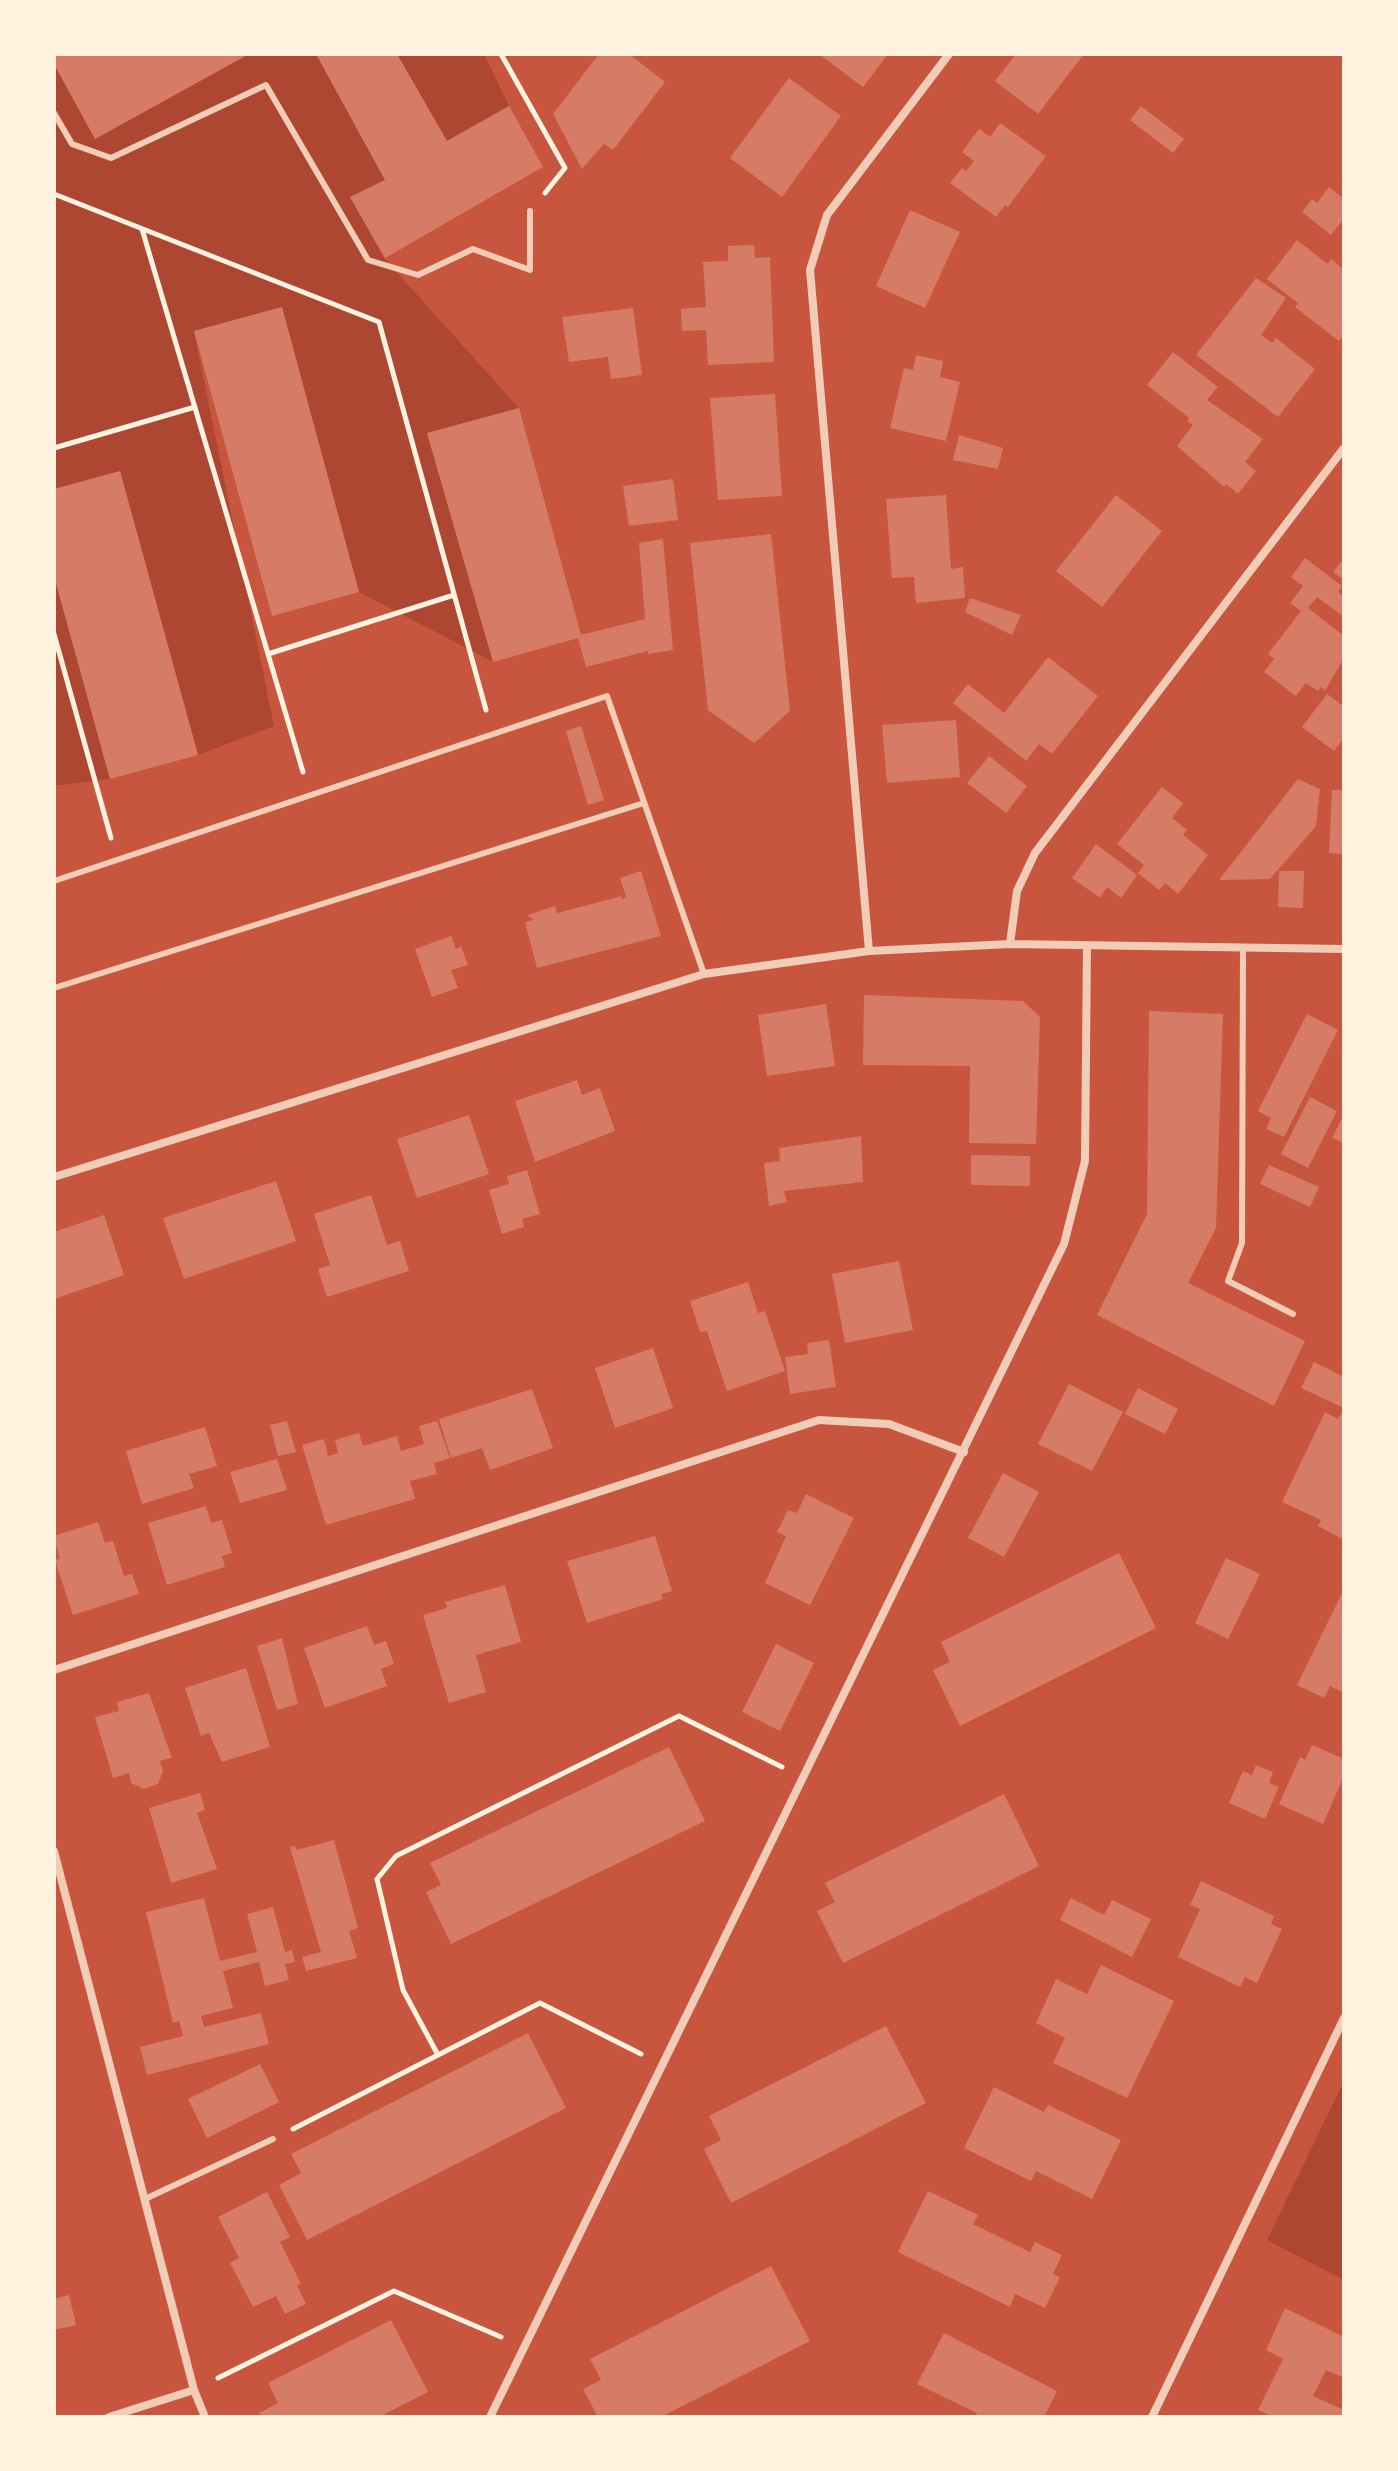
<!DOCTYPE html>
<style>
body{margin:0}
#map{position:relative;width:1398px;height:2471px;overflow:hidden;background:#c8553d;font-family:"PT Sans",sans-serif}
canvas{display:block}
.frame{position:absolute;inset:0;border:56px solid #fff3e0;pointer-events:none}
</style>
<div id="map">
<canvas width="1398" height="2471"></canvas>
<div class="frame"></div>
</div>
<script>
const c = document.querySelector('canvas').getContext('2d');
c.lineJoin = 'round';
function fill(path, color) { c.fillStyle = color; c.fill(path, 'evenodd'); }
const shape = rows => new Path2D(rows.map(r => 'M' + r).join(''));
function strokePath(path, color, width, dash) { c.strokeStyle = color; c.lineWidth = width; c.lineCap = dash ? 'butt' : 'round'; c.setLineDash(dash || []); c.stroke(path); }
const green = shape([
 [249,54,316,54,385,180,350,197,384,258,519,408,427,433,493,662,359,592,282,307,194,331,274,726,198,755,120,472,54,489,54,64,95,139],
 [397,54,484,54,509,106,447,141],
 [54,576,110,779,54,786],
 [1344,2081,1344,2280,1267,2240]
]);
const building = shape([
 [54,54,249,54,95,139,54,64],
 [316,54,397,54,447,141,509,106,543,167,385,258,350,197,385,180],
 [599,54,629,54,665,82,613,150,604,144,582,169,553,114],
 [819,54,888,54,863,87],
 [1016,54,1084,54,1038,114,995,81],
 [789,78,841,116,782,197,730,158],
 [1141,106,1184,139,1173,153,1130,120],
 [1000,123,1046,156,1008,207,1005,205,996,217,950,183,962,168,966,171,974,161,962,152,979,129,990,137],
 [1329,187,1344,199,1344,223,1342,221,1331,235,1302,212,1312,199,1317,203],
 [910,210,960,232,925,308,876,286],
 [1297,240,1328,264,1331,259,1344,270,1344,335,1339,341,1295,307,1298,303,1267,279],
 [754,245,755,258,770,257,774,362,708,365,706,330,682,331,681,309,706,307,703,262,728,261,728,246],
 [1256,278,1286,298,1261,335,1272,343,1276,338,1315,369,1278,417,1196,355],
 [282,307,359,592,272,616,194,331],
 [633,308,642,375,611,379,608,357,569,362,562,317],
 [1173,352,1218,387,1207,400,1263,439,1245,462,1256,471,1238,494,1226,484,1224,487,1177,446,1193,425,1187,421,1189,418,1147,385],
 [916,355,943,361,940,377,960,382,946,441,890,428,904,368,913,370],
 [775,394,782,496,718,500,710,398],
 [519,408,581,635,645,619,639,543,663,539,673,650,648,654,648,651,586,667,578,638,493,662,427,433],
 [959,435,1003,448,998,469,953,460],
 [120,471,198,755,110,779,54,576,54,489],
 [673,479,678,520,629,526,623,486],
 [946,495,951,569,963,567,965,598,916,603,914,577,892,578,886,499],
 [1116,495,1162,531,1102,607,1056,571],
 [771,534,790,711,754,743,708,710,690,543],
 [1305,558,1342,586,1338,592,1344,597,1344,617,1317,597,1308,608,1344,636,1344,658,1325,691,1321,687,1318,691,1306,683,1296,696,1264,672,1274,659,1268,654,1301,611,1290,603,1303,586,1291,577],
 [1344,558,1344,580,1333,572],
 [970,598,1021,615,1012,635,965,612],
 [1048,657,1098,696,1052,754,1039,744,1026,761,953,703,968,684,1004,713],
 [1327,694,1342,705,1344,702,1344,738,1334,751,1302,727],
 [956,720,960,777,887,783,882,725],
 [581,726,604,800,588,805,566,731],
 [989,756,1027,786,1006,813,967,783],
 [1298,779,1320,789,1316,826,1270,879,1219,880],
 [1162,787,1183,803,1172,818,1187,830,1183,835,1208,855,1178,894,1165,883,1159,890,1138,873,1144,865,1117,844],
 [1332,790,1344,790,1344,854,1329,853],
 [1096,844,1137,875,1121,898,1107,887,1100,898,1072,878],
 [641,871,661,936,537,968,525,922,533,920,528,915,555,906,557,913,622,896,622,899,626,897,620,878],
 [1279,871,1304,871,1303,908,1278,907],
 [451,936,456,949,461,946,468,965,451,970,458,988,432,997,415,949],
 [864,995,1023,1001,1040,1017,1036,1144,969,1143,970,1066,863,1065],
 [826,1004,835,1066,767,1076,758,1015],
 [1149,1011,1223,1014,1216,1228,1188,1283,1305,1341,1274,1406,1097,1315,1147,1214],
 [1307,1014,1338,1030,1284,1137,1266,1129,1271,1118,1258,1111],
 [577,1080,582,1095,600,1088,615,1131,535,1162,515,1101],
 [1310,1097,1337,1111,1308,1168,1281,1154],
 [1344,1114,1344,1143,1332,1138],
 [469,1115,489,1174,417,1198,397,1139],
 [861,1136,863,1182,784,1191,787,1202,769,1206,764,1163,780,1161,779,1148],
 [971,1155,1030,1156,1030,1186,971,1185],
 [1269,1165,1319,1187,1310,1207,1260,1184],
 [527,1170,540,1214,522,1219,524,1227,502,1234,489,1190,509,1184,507,1176],
 [276,1181,296,1241,184,1279,163,1218],
 [371,1195,387,1245,400,1241,409,1271,327,1297,318,1269,330,1265,314,1214],
 [104,1215,124,1275,54,1299,54,1232],
 [899,1261,913,1330,845,1343,832,1274],
 [748,1282,758,1313,765,1311,785,1371,727,1391,707,1331,700,1332,690,1301],
 [829,1340,836,1387,790,1394,785,1357,808,1354,807,1343],
 [653,1348,673,1408,615,1428,595,1368],
 [1314,1362,1344,1377,1342,1539,1318,1526,1321,1520,1282,1502,1325,1412,1338,1419,1344,1408,1301,1388],
 [1069,1384,1123,1412,1092,1471,1038,1444],
 [1138,1388,1178,1409,1165,1434,1125,1414],
 [532,1389,553,1448,490,1470,482,1448,451,1458,439,1419],
 [287,1421,296,1452,278,1456,270,1425],
 [437,1421,450,1458,434,1463,437,1474,410,1481,415,1499,326,1525,302,1445,324,1439,328,1456,338,1453,335,1440,359,1433,363,1446,397,1436,401,1451,424,1444,419,1426],
 [205,1427,217,1466,189,1474,194,1488,142,1504,126,1451],
 [277,1459,287,1490,240,1503,230,1472],
 [1003,1473,1039,1492,1004,1557,968,1538],
 [806,1494,854,1518,810,1605,765,1583,786,1536,777,1532,788,1510,797,1513],
 [206,1506,211,1523,222,1520,232,1553,222,1556,225,1567,167,1585,148,1523],
 [98,1522,105,1543,113,1541,124,1576,132,1574,139,1594,73,1615,55,1560,60,1559,54,1536],
 [655,1536,672,1591,661,1594,663,1599,587,1623,567,1561],
 [1119,1553,1156,1628,960,1726,933,1670,950,1662,941,1642],
 [1226,1558,1260,1574,1228,1639,1195,1623],
 [505,1585,521,1642,476,1655,486,1692,449,1703,423,1615,447,1608,445,1602],
 [1344,1589,1344,1693,1330,1686,1324,1698,1297,1685],
 [367,1626,374,1645,386,1641,394,1664,381,1669,387,1686,325,1708,304,1648],
 [282,1638,298,1704,277,1710,257,1646],
 [776,1644,814,1663,780,1731,742,1712],
 [246,1668,270,1747,222,1762,209,1733,201,1736,185,1688],
 [149,1693,172,1758,160,1761,163,1771,158,1784,144,1789,131,1783,129,1773,113,1778,95,1717,119,1711,117,1702],
 [1312,1745,1344,1759,1343,1778,1323,1824,1279,1804,1300,1757,1305,1760],
 [669,1747,705,1821,451,1944,426,1892,441,1885,430,1863],
 [1256,1765,1273,1772,1269,1783,1279,1787,1265,1819,1229,1803,1243,1771,1252,1775],
 [200,1793,205,1810,197,1813,217,1869,171,1883,149,1808],
 [1004,1794,1039,1866,843,1963,817,1911,835,1902,825,1883],
 [334,1840,358,1928,349,1931,357,1958,306,1971,302,1957,321,1952,290,1847,295,1846,297,1850],
 [1201,1881,1274,1916,1271,1924,1282,1929,1257,1983,1245,1977,1240,1987,1178,1957,1200,1909,1190,1905],
 [204,1898,220,1961,257,1952,247,1914,273,1907,285,1952,292,1950,295,1962,285,1964,289,1980,265,1986,259,1962,223,1971,233,2008,201,2016,204,2027,261,2013,269,2044,147,2075,140,2047,183,2036,179,2021,173,2023,146,1912],
 [1071,1898,1104,1915,1112,1900,1151,1919,1132,1957,1060,1920],
 [1101,1965,1174,2001,1127,2098,1053,2063,1065,2038,1036,2023,1056,1979,1087,1994],
 [886,2026,926,2103,731,2203,704,2149,721,2140,709,2116],
 [528,2033,566,2108,307,2240,279,2185,301,2173,291,2154],
 [260,2064,279,2102,207,2138,188,2099],
 [994,2087,1044,2112,1048,2105,1121,2140,1092,2199,1036,2171,1031,2181,964,2148],
 [928,2191,978,2215,973,2224,1030,2252,1035,2242,1062,2255,1053,2274,1060,2277,1045,2308,1015,2294,1010,2307,898,2252],
 [267,2192,290,2237,280,2242,301,2284,297,2285,306,2304,285,2314,276,2296,253,2307,230,2263,239,2258,218,2217],
 [771,2266,810,2341,661,2417,598,2417,583,2389,601,2380,590,2359],
 [69,2295,76,2325,54,2330,54,2299],
 [1285,2308,1344,2337,1344,2378,1326,2370,1313,2396,1344,2410,1344,2417,1273,2417,1258,2410,1283,2359,1266,2350],
 [391,2320,428,2392,379,2417,261,2417,259,2413,278,2403,268,2383],
 [944,2333,1057,2391,1044,2417,975,2417,977,2413,917,2384]
]);
const path = shape([
 [501,54,565,168,545,193],
 [54,194,379,322,486,710],
 [142,229,303,772],
 [54,448,195,407],
 [54,634,111,838],
 [268,654,454,595],
 [438,2055,403,1990,377,1879,396,1856,679,1716,782,1767],
 [293,2129,540,2003,641,2054],
 [218,2378,394,2291,501,2337]
]);
const service = shape([
 [54,113,72,144,111,158,266,85,368,260,418,275,473,249,530,270,530,211],
 [54,881,607,696,704,974],
 [1243,948,1242,1243,1228,1281,1293,1314],
 [54,988,644,803],
 [145,2199,273,2139]
]);
const minor = shape([
 [1010,944,1017,891,1035,853,1344,448],
 [869,951,810,270,827,215,949,54],
 [54,1177,704,974,869,951,1010,944,1344,949],
 [54,1670,819,1420,889,1424,964,1452],
 [54,1851,194,2390,205,2417],
 [109,2417,194,2390],
 [490,2417,1064,1244,1085,1161,1087,945],
 [1152,2417,1344,2018]
]);
fill(green, '#ae4732');
fill(building, '#d67c66');
strokePath(path, '#fff3e0', 5);
strokePath(service, '#f1ccb7', 6);
strokePath(minor, '#f1ccb7', 8);
</script>
